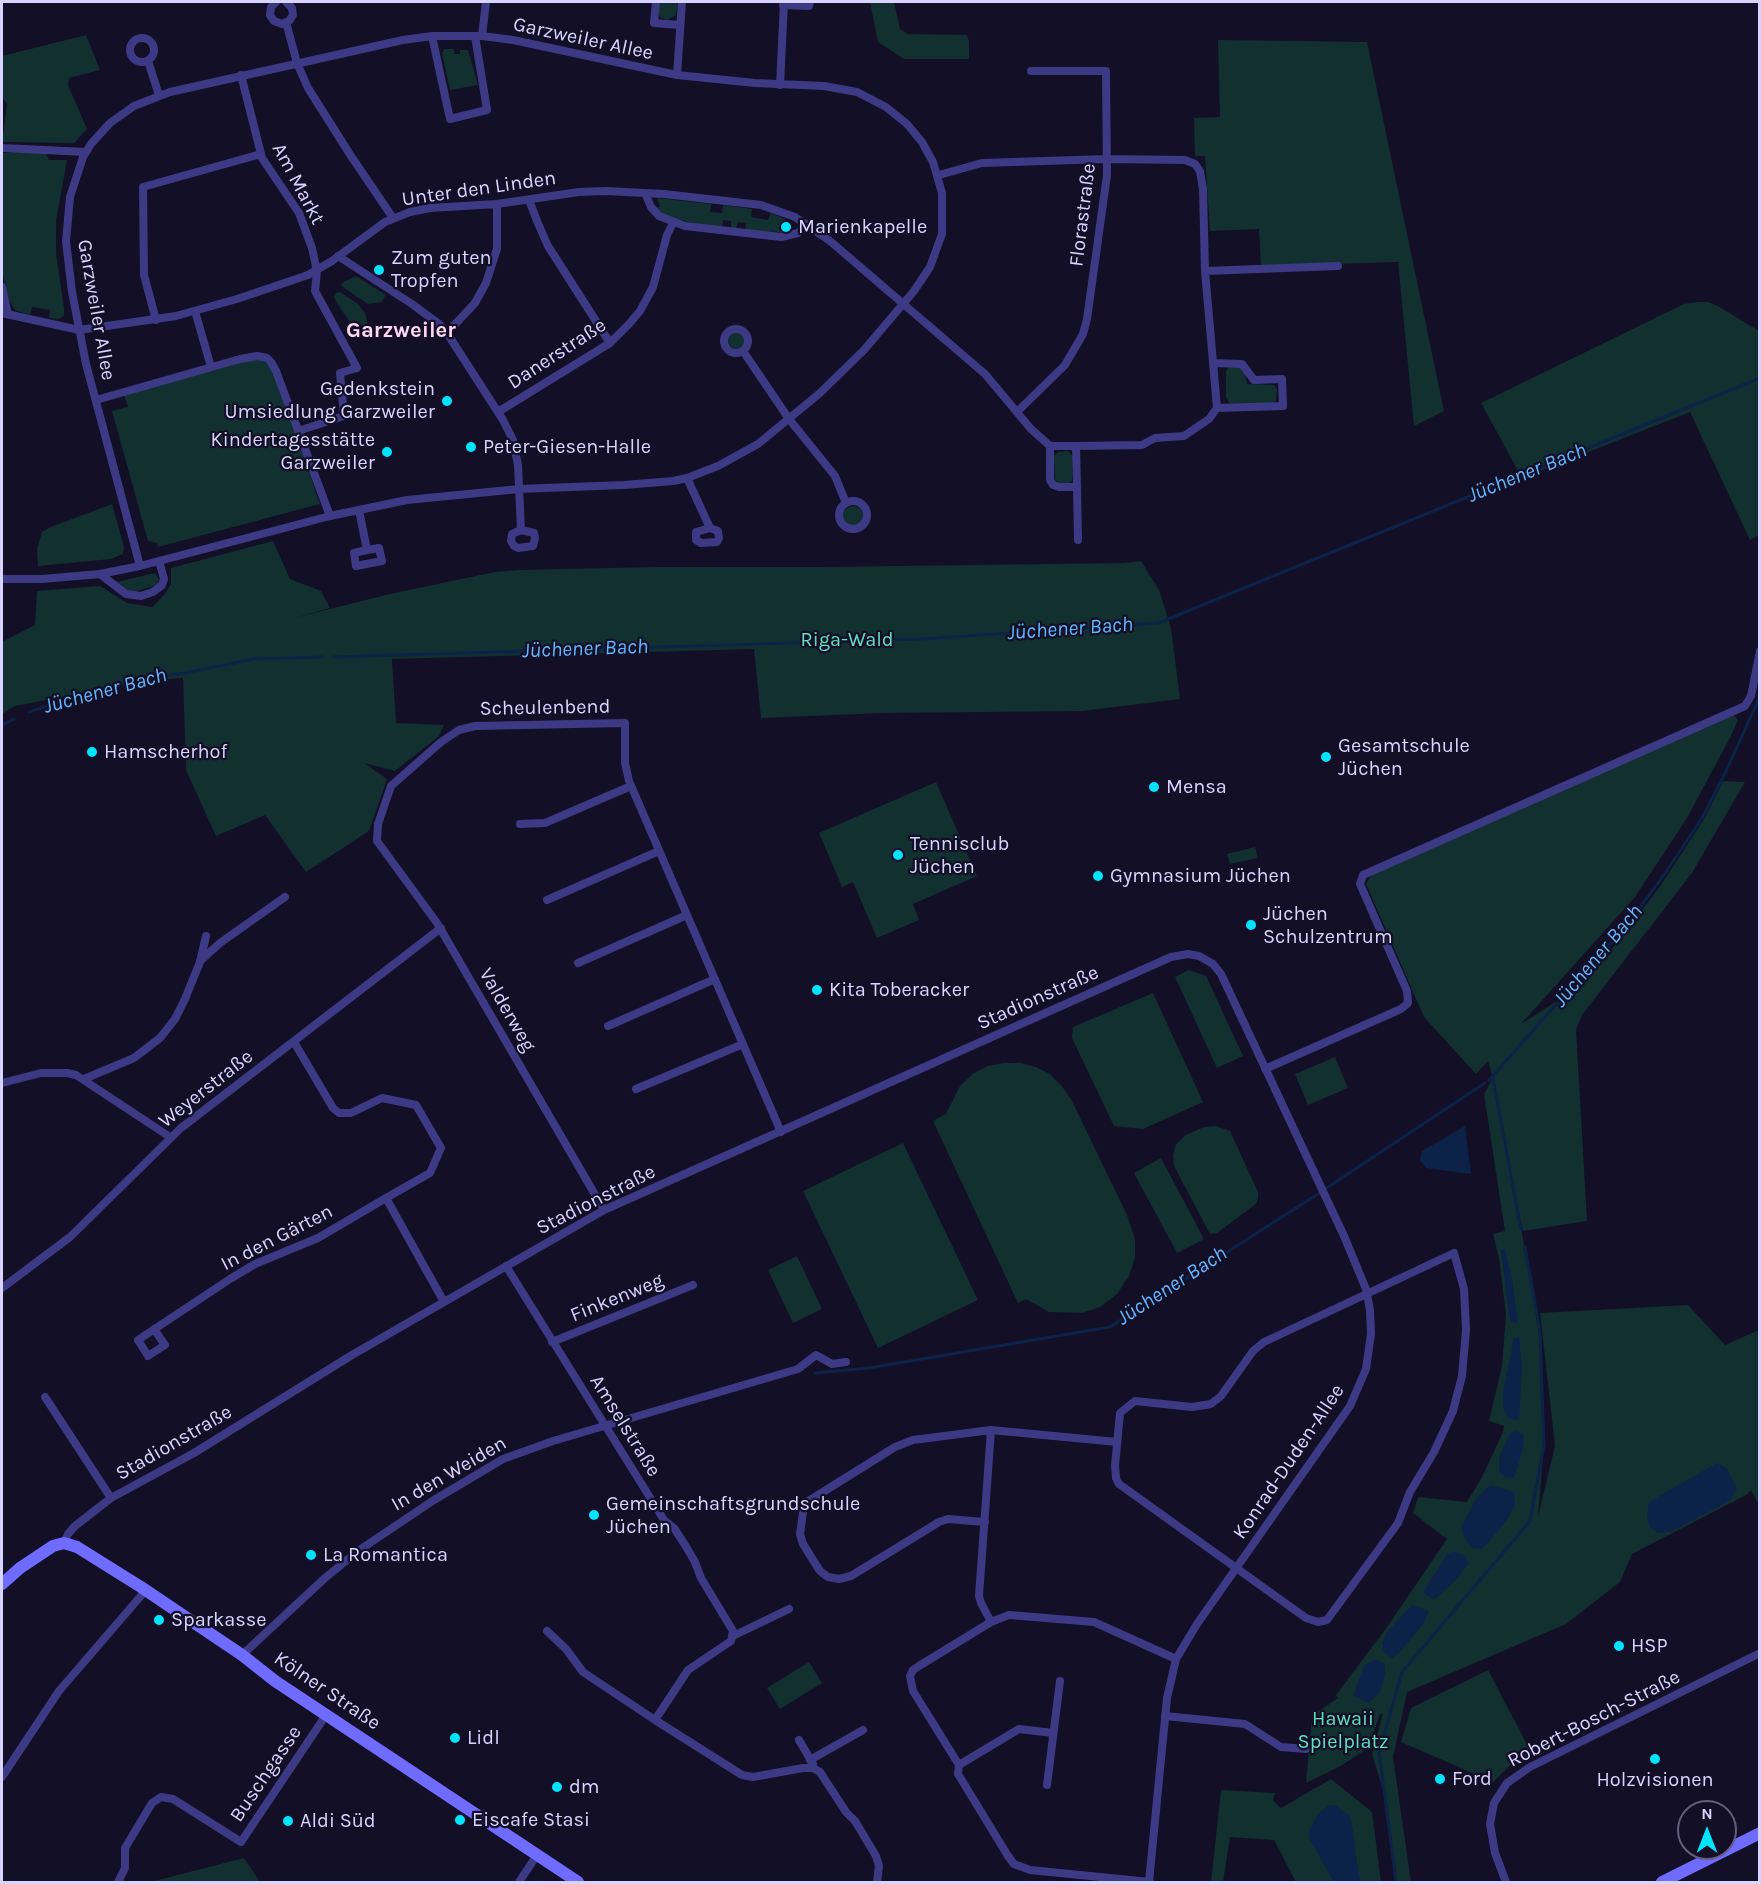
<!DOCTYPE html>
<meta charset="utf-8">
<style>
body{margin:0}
#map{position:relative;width:1761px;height:1884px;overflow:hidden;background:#130f26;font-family:Karla,sans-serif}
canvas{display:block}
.frame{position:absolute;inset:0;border:3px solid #d9d4ff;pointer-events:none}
.north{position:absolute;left:1677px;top:1800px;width:60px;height:60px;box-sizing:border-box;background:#130f26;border:2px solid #625e7d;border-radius:50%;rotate:0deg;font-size:16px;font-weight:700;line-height:24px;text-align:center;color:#d9d4ff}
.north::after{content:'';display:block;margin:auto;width:21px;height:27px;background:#00e5ff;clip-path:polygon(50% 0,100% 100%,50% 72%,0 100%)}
</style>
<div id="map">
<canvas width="1761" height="1884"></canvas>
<div class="frame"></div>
<div class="north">N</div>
</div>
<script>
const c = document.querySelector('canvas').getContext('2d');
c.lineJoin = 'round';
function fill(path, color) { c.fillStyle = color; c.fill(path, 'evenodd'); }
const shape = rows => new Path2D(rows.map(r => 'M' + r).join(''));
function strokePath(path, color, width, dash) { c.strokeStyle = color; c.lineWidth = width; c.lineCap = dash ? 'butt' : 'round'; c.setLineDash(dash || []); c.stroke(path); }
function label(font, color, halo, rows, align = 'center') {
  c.font = font + ' Karla,sans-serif'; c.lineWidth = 4.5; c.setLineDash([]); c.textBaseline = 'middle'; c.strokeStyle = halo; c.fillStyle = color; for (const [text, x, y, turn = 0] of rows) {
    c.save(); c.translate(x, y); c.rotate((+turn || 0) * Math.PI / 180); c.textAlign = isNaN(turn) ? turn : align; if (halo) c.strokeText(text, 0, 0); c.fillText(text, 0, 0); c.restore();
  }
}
const green = shape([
 [659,2,678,2,676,15,667,20,661,18,658,13],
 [870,2,894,2,900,29,908,34,967,35,969,41,969,59,904,59,878,42],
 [86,35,100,70,69,78,68,85,87,129,74,143,2,142,7,104,2,97,2,56],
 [1218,40,1367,42,1444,411,1414,426,1398,262,1261,266,1259,229,1210,231,1205,156,1195,156,1194,118,1220,117],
 [444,49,454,49,454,54,460,54,460,50,468,50,478,85,450,90,442,53],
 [27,152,46,154,49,160,67,160,56,221,56,253,64,308,64,316,58,319,49,318,50,310,32,307,30,315,15,310,8,298,2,271,2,156,3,153],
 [657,198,711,204,710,212,722,213,723,205,752,209,751,217,768,220,771,213,789,221,792,224,792,229,789,232,778,232,745,230,746,223,738,222,736,229,731,229,731,221,723,220,722,228,689,222,666,216,656,209,660,206],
 [356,276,386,295,381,302,368,304,344,288,341,285,343,282],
 [340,292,358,304,365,313,368,325,360,336,338,305,334,297,336,293],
 [1697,302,1708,302,1718,306,1759,331,1759,535,1750,540,1690,412,1522,478,1481,403,1684,304],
 '728 340a9 9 0 1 1 18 0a9 9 0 1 1-18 0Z',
 [252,359,263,359,272,365,320,504,158,547,157,543,148,541,112,411,128,407,124,395],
 [1232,366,1240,367,1245,373,1247,384,1274,385,1277,389,1276,401,1273,403,1230,404,1226,397,1226,372,1228,368],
 [1068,451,1073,456,1072,481,1069,483,1059,483,1055,480,1054,456,1058,452],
 [112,504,124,547,123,554,111,559,38,566,37,549,42,532,51,527],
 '843 516a10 10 0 1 1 20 0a10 10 0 1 1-20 0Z',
 [273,541,290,579,321,591,330,608,294,618,390,594,495,572,519,570,654,567,819,567,1124,563,1141,561,1159,590,1171,628,1180,699,1082,711,883,713,761,718,754,649,392,659,396,723,444,725,439,736,395,771,364,763,387,779,369,831,306,872,265,815,216,836,186,770,183,678,152,680,15,706,2,714,2,642,35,625,37,591,100,586,127,603,152,607,164,595,171,584,171,568],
 [155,573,159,579,157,585,137,591,129,591,117,582],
 [1733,714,1738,720,1731,736,1687,818,1635,897,1521,1024,1574,990,1616,944,1661,885,1704,819,1723,781,1745,782,1692,873,1582,1015,1576,1030,1587,1221,1523,1231,1515,1195,1540,1331,1544,1445,1538,1516,1555,1446,1540,1313,1688,1305,1725,1345,1759,1330,1759,1505,1751,1490,1746,1495,1632,1554,1620,1582,1566,1624,1407,1692,1393,1757,1411,1882,1396,1882,1387,1803,1372,1754,1383,1714,1380,1714,1368,1748,1339,1767,1306,1783,1312,1716,1338,1698,1336,1695,1387,1627,1447,1539,1413,1513,1418,1497,1467,1502,1482,1477,1503,1432,1504,1426,1489,1421,1502,1366,1506,1315,1499,1258,1493,1234,1505,1231,1484,1094,1493,1078,1488,1061,1476,1074,1424,1017,1366,884,1371,875],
 [936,782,977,876,913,904,919,920,877,938,853,882,842,887,819,833],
 [1255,847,1258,858,1230,864,1227,854],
 [1189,970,1206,976,1243,1056,1217,1068,1175,977],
 [1153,993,1203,1102,1143,1129,1114,1126,1072,1038,1073,1027],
 [1335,1057,1348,1088,1308,1105,1295,1074],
 [1003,1063,1021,1063,1036,1067,1050,1074,1061,1085,1071,1099,1127,1215,1135,1239,1135,1258,1129,1276,1117,1294,1100,1307,1082,1313,1049,1312,1026,1299,1018,1303,933,1121,946,1114,960,1086,974,1073,988,1066],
 [1216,1126,1230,1131,1258,1192,1258,1198,1256,1204,1217,1233,1210,1234,1174,1166,1173,1155,1176,1144,1186,1135,1204,1127],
 [903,1143,978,1300,878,1348,803,1191],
 [1161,1158,1204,1239,1177,1253,1134,1173],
 [797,1256,822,1309,793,1323,768,1270],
 [809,1662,822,1683,780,1709,767,1688],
 [1488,1670,1531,1752,1508,1767,1493,1782,1401,1742,1411,1708],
 [1331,1779,1372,1812,1381,1882,1296,1882,1274,1840,1230,1837,1223,1882,1211,1882,1221,1790,1275,1793,1273,1800,1281,1808],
 [244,1858,260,1882,151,1882,170,1877]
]);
const water = shape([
 [1465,1126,1471,1174,1426,1168,1420,1160,1422,1151],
 [1505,1249,1512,1279,1518,1322,1511,1323,1509,1315,1501,1250],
 [1519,1337,1522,1368,1519,1420,1509,1419,1503,1407,1503,1392,1514,1338],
 [1516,1431,1523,1434,1524,1443,1518,1467,1514,1478,1505,1477,1499,1472,1499,1458,1510,1433],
 [1717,1463,1727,1469,1737,1489,1730,1501,1670,1532,1657,1533,1650,1527,1647,1518,1649,1502],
 [1490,1485,1514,1492,1515,1505,1507,1520,1487,1544,1481,1549,1472,1548,1464,1537,1461,1527,1477,1497],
 [1455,1552,1464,1555,1469,1563,1456,1580,1434,1600,1423,1592,1448,1553],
 [1412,1605,1429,1611,1424,1623,1399,1653,1392,1658,1384,1653,1382,1644,1387,1632],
 [1375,1659,1385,1664,1385,1674,1380,1692,1369,1703,1353,1695,1364,1666],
 [1335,1805,1351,1817,1358,1870,1361,1882,1334,1882,1310,1840,1309,1831,1318,1814,1328,1806]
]);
const stream = shape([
 [333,657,922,639,1158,623,1760,378],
 [29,712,75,697,150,677,180,674,254,659,323,657],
 [2,725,14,719],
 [1493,1078,1521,1230],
 [1489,1080,1627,925,1666,872,1702,818,1725,773,1758,701,1760,694],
 [815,1373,869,1368,1110,1327,1310,1199,1485,1083],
 [1396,1882,1379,1752,1402,1672,1530,1521,1544,1445,1540,1331,1525,1247]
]);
const minor = shape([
 [276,2,271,7,270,15,274,21,282,24,289,21,293,15,292,8,286,2],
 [656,2,654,23,680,25],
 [783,5,809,6,810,2],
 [286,22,297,63,308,88,351,156,393,218],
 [432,36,450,119,487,110,475,36],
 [482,36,486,2],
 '130 50a12 12 0 1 1 24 0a12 12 0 1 1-24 0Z',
 [148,61,159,95],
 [241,75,262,158,299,213,312,248,317,271,315,291,357,368,340,373,344,416,298,431],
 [677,75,682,2],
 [780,85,784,2],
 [2,148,86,152],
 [939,175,982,163,1107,159,1185,160,1195,164,1200,171,1203,189,1205,271,1217,408,1209,419,1184,436,1155,438,1142,445,1076,446],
 [645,193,651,207,659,216,685,226,781,237,798,233,807,224],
 [529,200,537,221,548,246,610,343],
 [338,256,412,304,439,324,447,333,503,420,513,440,518,465,521,530,512,534,511,541,514,546,518,548,533,546,535,538,534,533,521,530],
 [1205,271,1338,266],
 [2,287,8,314],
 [195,311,211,367],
 [2,313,79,330,176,316,237,299,308,275,332,261,385,222,410,212,430,208,497,204,579,192,606,191,664,194,761,205,795,217,830,241,985,374,1031,429,1050,446,1050,480,1053,485,1059,487,1077,487,1078,540],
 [156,320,144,275,143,187,261,154],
 '724 341a12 12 0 1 1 24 0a12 12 0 1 1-24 0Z',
 [447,333,475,303,486,283,497,249,497,204],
 [743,351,789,419,835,476,846,503],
 [1213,363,1242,364,1254,380,1282,379,1283,406,1217,408],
 [96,400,240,359,257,356,267,358,271,362,276,371,330,516],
 [498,412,610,343,629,324,640,311,653,287,667,235,673,223],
 [1017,412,1065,365,1083,334,1087,319,1107,175,1106,71,1031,71],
 [1050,446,1076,446,1077,487],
 [687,478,710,528,696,532,696,540,701,543,717,542,719,538,718,531,710,528],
 '839 515a14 14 0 1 1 28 0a14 14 0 1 1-28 0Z',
 [359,510,367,550,354,553,356,566,382,561,379,548,367,550],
 [100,574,126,594,141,596,153,592,162,585,164,579,159,561],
 [2,579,42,579,100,574,140,566,330,516,407,500,519,489,624,485,673,481,687,478,718,466,758,444,820,393,864,350,914,291,930,267,942,234,942,193,933,162,922,142,907,124,886,107,857,92,824,86,755,83,677,75,513,40,482,36,432,36,403,40,170,92,134,106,110,123,91,144,83,157,70,197,66,241,72,292,86,364,140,566],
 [520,824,545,823,631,786],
 [547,900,659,851],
 [200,961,220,943,285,897],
 [578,963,687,915],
 [608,1026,715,979],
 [294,1042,333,1108,339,1113,351,1113,382,1098,416,1105,441,1148,430,1173,386,1198,444,1302],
 [1265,1069,1401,1009,1408,1003,1407,991,1360,884,1363,875,1745,706,1751,696,1760,651],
 [84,1079,134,1058,160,1038,175,1019,185,999,200,962,206,936],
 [2,1083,41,1073,67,1073,76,1075,170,1137],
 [636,1089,743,1044],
 [604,1210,437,923,377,841,378,824,391,786,441,742,459,730,475,726,625,723,625,763,629,781,781,1132],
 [1454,1253,1464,1289,1466,1330,1462,1376,1453,1411,1434,1452,1410,1492,1398,1523,1327,1620,1318,1622,1306,1618,1119,1484,1116,1478,1115,1466,1120,1413,1135,1401,1192,1407,1211,1404,1221,1396,1253,1351,1264,1342,1454,1253],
 [506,1266,664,1520,674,1528,685,1545,695,1562,701,1578,733,1631,731,1641,688,1670,655,1720,742,1775,753,1777,803,1768,813,1768,820,1772,846,1812,855,1821,876,1856,879,1866,877,1882],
 [2,1288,70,1237,181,1128,441,928],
 [154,1329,165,1345,148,1356,138,1340,230,1279,255,1264,318,1238,386,1198],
 [552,1342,693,1285],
 [45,1397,111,1498],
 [985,1522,948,1519,939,1522,851,1576,839,1579,828,1577,820,1571,803,1544,800,1534,803,1512,807,1502,895,1447,913,1440,991,1430],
 [64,1543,68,1534,75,1526,111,1498,194,1453,352,1355,604,1210,1171,957,1188,954,1199,956,1213,964,1221,974,1344,1236,1366,1289,1370,1310,1371,1334,1366,1369,1350,1406,1197,1624,1176,1659,1167,1698,1149,1882],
 [991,1622,981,1603,979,1596,991,1430,1117,1442],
 [547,1631,566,1649,583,1672,655,1720],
 [733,1636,789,1609],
 [242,1655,325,1578,358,1551,434,1500,503,1459,553,1441,798,1369,816,1355,832,1364,846,1362],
 [1165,1716,1245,1724,1281,1747,1306,1749],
 [799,1740,813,1764],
 [810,1760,863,1730],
 [959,1765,1019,1729,1053,1733],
 [2,1777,59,1691,146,1590],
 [1047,1785,1060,1681],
 [118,1882,125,1868,125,1848,152,1803,161,1797,173,1799,241,1842,326,1715],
 [519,1882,537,1855],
 [1150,1882,1030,1870,1014,1864,1008,1856,958,1774,959,1765,913,1691,910,1676,913,1670,919,1666,991,1622,1009,1615,1094,1622,1176,1659],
 [1506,1882,1495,1853,1490,1824,1494,1803,1507,1783,1530,1767,1760,1653]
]);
const secondary = shape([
 [2,1584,20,1568,53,1546,64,1543,77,1547,141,1587,242,1655,275,1681,578,1882],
 [1662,1882,1760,1833]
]);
const markers = [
 [786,227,6,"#00e5ff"],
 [379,270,6,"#00e5ff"],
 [447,401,6,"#00e5ff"],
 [471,447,6,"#00e5ff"],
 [387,452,6,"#00e5ff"],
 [92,752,6,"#00e5ff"],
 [1326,757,6,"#00e5ff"],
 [1154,787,6,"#00e5ff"],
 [898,855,6,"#00e5ff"],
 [1098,876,6,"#00e5ff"],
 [1251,925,6,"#00e5ff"],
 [817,990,6,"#00e5ff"],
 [594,1515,6,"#00e5ff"],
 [311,1555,6,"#00e5ff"],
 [159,1620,6,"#00e5ff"],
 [1619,1646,6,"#00e5ff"],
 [455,1738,6,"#00e5ff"],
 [1655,1759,6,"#00e5ff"],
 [1440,1779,6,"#00e5ff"],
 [557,1787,6,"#00e5ff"],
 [460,1820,6,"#00e5ff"],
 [288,1821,6,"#00e5ff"]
];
const streetNames = [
 ["Garzweiler Allee",583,39,12],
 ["Am Markt",298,184,62],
 ["Unter den Linden",479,189,-8],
 ["Florastraße",1083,215,-83],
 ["Garzweiler Allee",96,310,80],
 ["Danerstraße",557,354,-33],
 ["Scheulenbend",545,708,-1],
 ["Stadionstraße",1038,998,-24],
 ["Valderweg",507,1010,60],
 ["Weyerstraße",206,1089,-38],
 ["Stadionstraße",596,1200,-27],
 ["In den Gärten",277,1238,-27],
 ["Finkenweg",617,1298,-22],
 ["Amselstraße",625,1426,58],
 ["Stadionstraße",174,1443,-30],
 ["Konrad-Duden-Allee",1289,1462,-56],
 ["In den Weiden",449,1474,-30],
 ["Kölner Straße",327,1691,34],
 ["Robert-Bosch-Straße",1594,1719,-27],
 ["Buschgasse",266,1774,-56]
];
const poiNames = [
 ["Marienkapelle",798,227],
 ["Zum guten",391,258],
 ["Tropfen",391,281],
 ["Gedenkstein",435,389,"right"],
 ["Umsiedlung Garzweiler",435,412,"right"],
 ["Kindertagesstätte",375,440,"right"],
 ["Garzweiler",375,463,"right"],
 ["Peter-Giesen-Halle",483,447],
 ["Gesamtschule",1338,746],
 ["Jüchen",1338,769],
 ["Hamscherhof",104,752],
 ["Mensa",1166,787],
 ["Tennisclub",910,844],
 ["Jüchen",910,867],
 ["Gymnasium Jüchen",1110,876],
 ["Jüchen",1263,914],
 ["Schulzentrum",1263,937],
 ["Kita Toberacker",829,990],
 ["Gemeinschaftsgrundschule",606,1504],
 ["Jüchen",606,1527],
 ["La Romantica",323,1555],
 ["Sparkasse",171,1620],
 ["HSP",1631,1646],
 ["Lidl",467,1738],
 ["Ford",1452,1779],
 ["Holzvisionen",1655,1780,"center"],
 ["dm",569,1787],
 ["Eiscafe Stasi",472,1820],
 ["Aldi Süd",300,1821]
];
const parkNames = [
 ["Riga-Wald",847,640],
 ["Hawaii",1343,1719],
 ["Spielplatz",1343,1742]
];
const waterNames = [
 ["Jüchener Bach",1527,473,-22],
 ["Jüchener Bach",1070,629,-4],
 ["Jüchener Bach",585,649,-2],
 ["Jüchener Bach",105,691,-15],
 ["Jüchener Bach",1598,956,-50],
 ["Jüchener Bach",1172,1286,-33]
];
const quarterNames = [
 ["Garzweiler",401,331]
];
fill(green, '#12302f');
fill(water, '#0c2248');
strokePath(stream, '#0c2248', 3);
strokePath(minor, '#3d3a85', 8);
strokePath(secondary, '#6f6bff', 12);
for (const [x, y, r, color] of markers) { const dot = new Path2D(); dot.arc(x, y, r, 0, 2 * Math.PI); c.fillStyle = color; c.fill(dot); strokePath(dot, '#130f26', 2); }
label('20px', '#d9d4ff', '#130f26', streetNames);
label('20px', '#d9d4ff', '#130f26', poiNames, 'left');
label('20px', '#5fe0c0', '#130f26', parkNames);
label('italic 21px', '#62b6ff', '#130f26', waterNames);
label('bold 22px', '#ffd6f0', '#130f26', quarterNames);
</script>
